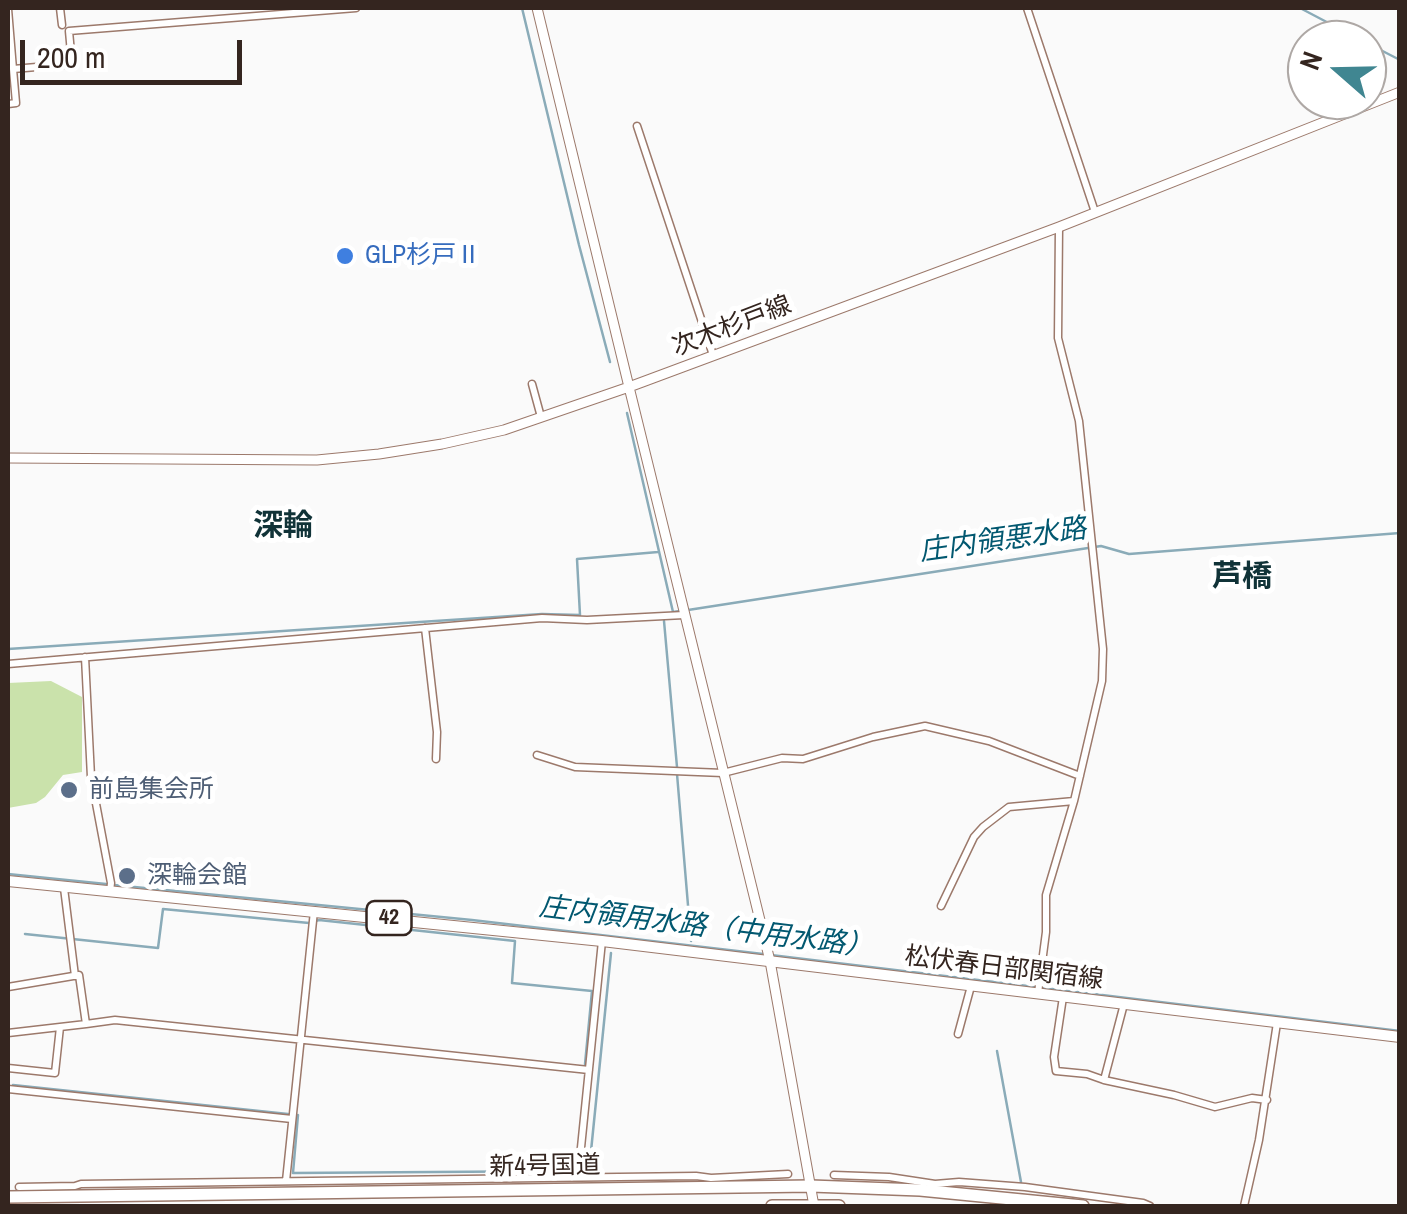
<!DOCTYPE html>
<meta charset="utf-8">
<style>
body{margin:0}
#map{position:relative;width:1407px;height:1214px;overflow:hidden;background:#fafafa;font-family:"Archivo Narrow",sans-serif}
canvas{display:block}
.frame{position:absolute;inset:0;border:10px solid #34251f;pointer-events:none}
.north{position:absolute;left:1287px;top:20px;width:100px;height:100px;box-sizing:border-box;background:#fff;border:2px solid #aea8a5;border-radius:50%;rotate:290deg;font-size:28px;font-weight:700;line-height:40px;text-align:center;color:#34251f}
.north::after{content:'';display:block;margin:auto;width:35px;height:45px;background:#408691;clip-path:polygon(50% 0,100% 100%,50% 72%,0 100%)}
.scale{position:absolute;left:20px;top:40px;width:222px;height:45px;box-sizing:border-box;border:5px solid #34251f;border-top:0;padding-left:12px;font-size:30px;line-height:35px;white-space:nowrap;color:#34251f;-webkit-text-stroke:8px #fff;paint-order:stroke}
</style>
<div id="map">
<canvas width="1407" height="1214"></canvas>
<div class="frame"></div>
<div class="north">N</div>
<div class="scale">200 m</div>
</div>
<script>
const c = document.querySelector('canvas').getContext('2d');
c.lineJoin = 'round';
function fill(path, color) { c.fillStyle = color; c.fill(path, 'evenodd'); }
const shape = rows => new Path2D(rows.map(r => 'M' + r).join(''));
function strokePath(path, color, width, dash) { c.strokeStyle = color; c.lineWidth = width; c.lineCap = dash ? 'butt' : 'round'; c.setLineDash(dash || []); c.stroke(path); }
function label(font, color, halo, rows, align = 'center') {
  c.font = font + ' "Archivo Narrow","Noto Sans JP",sans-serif'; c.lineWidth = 10; c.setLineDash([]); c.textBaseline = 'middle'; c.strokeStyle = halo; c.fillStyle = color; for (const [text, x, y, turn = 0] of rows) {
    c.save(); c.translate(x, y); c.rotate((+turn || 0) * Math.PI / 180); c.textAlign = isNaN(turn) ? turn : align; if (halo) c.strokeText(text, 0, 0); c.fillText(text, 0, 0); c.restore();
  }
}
const green = shape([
 [51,681,82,697,82,772,63,775,45,797,36,803,8,808,8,683]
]);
const stream = shape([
 [522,8,579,245,610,362],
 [1300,8,1361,40],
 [1367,43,1400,60],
 [627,413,673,612,680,611],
 [688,610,1101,546,1129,554,1400,533],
 [664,621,677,767],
 [8,649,542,614,580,615,577,559,658,552],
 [677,774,691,941],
 [8,874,106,884],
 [114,885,472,920,763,954],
 [25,934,158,948,163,909,309,923,319,920,515,941,512,983,592,991,585,1064],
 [771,955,1400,1031],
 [997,1051,1021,1182],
 [13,1085,288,1114],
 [298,1115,293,1173,574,1171],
 [589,1171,611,953]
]);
const street = shape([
 [60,8,62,25],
 [1027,8,1095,212],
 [8,9,13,69],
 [8,104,16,103,13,69,72,64,69,31,356,8],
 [637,126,713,355],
 [532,384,541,417],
 [425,628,437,732,436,759],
 [85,657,91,777,111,883,110,891],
 [8,664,542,618,587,620,684,615],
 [537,755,575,767,723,773,782,758,803,759,873,737,925,726,989,741,1080,776],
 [64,888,75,976],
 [941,906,974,837,983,827,1009,807,1074,801],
 [8,987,79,975,86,1024,8,1033],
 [1038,993,1046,932,1046,895,1074,801,1102,681,1103,649,1079,421,1058,338,1059,227],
 [1063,997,1054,1057,1056,1071,1087,1074,1104,1080,1174,1095,1215,1107,1252,1098,1267,1100],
 [86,1024,115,1020,589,1070],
 [958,1034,971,986],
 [8,1068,55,1073,60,1027],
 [1104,1080,1124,1004],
 [8,1089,292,1119],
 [834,1175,889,1177,935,1184,959,1182,1025,1187,1143,1203,1150,1206],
 [578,1177,602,941],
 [286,1181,314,911],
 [19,1187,75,1186,81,1184,696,1176,711,1178,788,1174],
 [1244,1206,1259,1140,1277,1023]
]);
const secondary = shape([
 [8,458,317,460,379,454,442,444,504,430,629,387,537,8],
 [814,1206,770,961,629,387,1059,227,1400,92]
]);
const primary = shape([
 [8,881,602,941,1400,1037]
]);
const highway = shape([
 [8,1197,811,1186,920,1190,1083,1206],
 [772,1206,839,1206]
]);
const markers = [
 [345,256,10,"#3f7fe0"],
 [69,790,10,"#5c6f8a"],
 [127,876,10,"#5c6f8a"]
];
const shields = [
 [389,918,45]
];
const shieldNames = [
 ["42",389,918]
];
const shopNames = [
 ["GLP杉戸Ⅱ",365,256]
];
const streetNames = [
 ["次木杉戸線",732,327,-21],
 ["松伏春日部関宿線",1004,969,7],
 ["新4号国道",545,1167,-1]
];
const serviceNames = [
 ["前島集会所",89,790],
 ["深輪会館",147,876]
];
const waterNames = [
 ["庄内領悪水路",1003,541,-8],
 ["庄内領用水路（中用水路）",706,928,7]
];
const quarterNames = [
 ["深輪",283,527],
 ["芦橋",1242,578]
];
fill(green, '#cae2ab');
strokePath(stream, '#8aabb8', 2.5);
strokePath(street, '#9c796b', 9);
strokePath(secondary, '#9c796b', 11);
strokePath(primary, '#9c796b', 12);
strokePath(highway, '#9c796b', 14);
strokePath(street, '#fff', 6);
strokePath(secondary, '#fff', 9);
strokePath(primary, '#fff', 10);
strokePath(highway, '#fff', 11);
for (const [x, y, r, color] of markers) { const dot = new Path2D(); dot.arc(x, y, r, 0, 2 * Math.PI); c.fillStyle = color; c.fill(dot); strokePath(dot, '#fff', 4); }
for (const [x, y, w] of shields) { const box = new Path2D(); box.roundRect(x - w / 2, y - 17, w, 34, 8); c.fillStyle = '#fff'; c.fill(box); strokePath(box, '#34251f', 2.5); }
label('bold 22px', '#34251f', null, shieldNames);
label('25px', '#366cbe', '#fff', shopNames, 'left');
label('25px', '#34251f', '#fff', streetNames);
label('25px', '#4e5e75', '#fff', serviceNames, 'left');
label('italic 28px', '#025870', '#fff', waterNames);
label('bold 30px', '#113338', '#fff', quarterNames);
</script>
